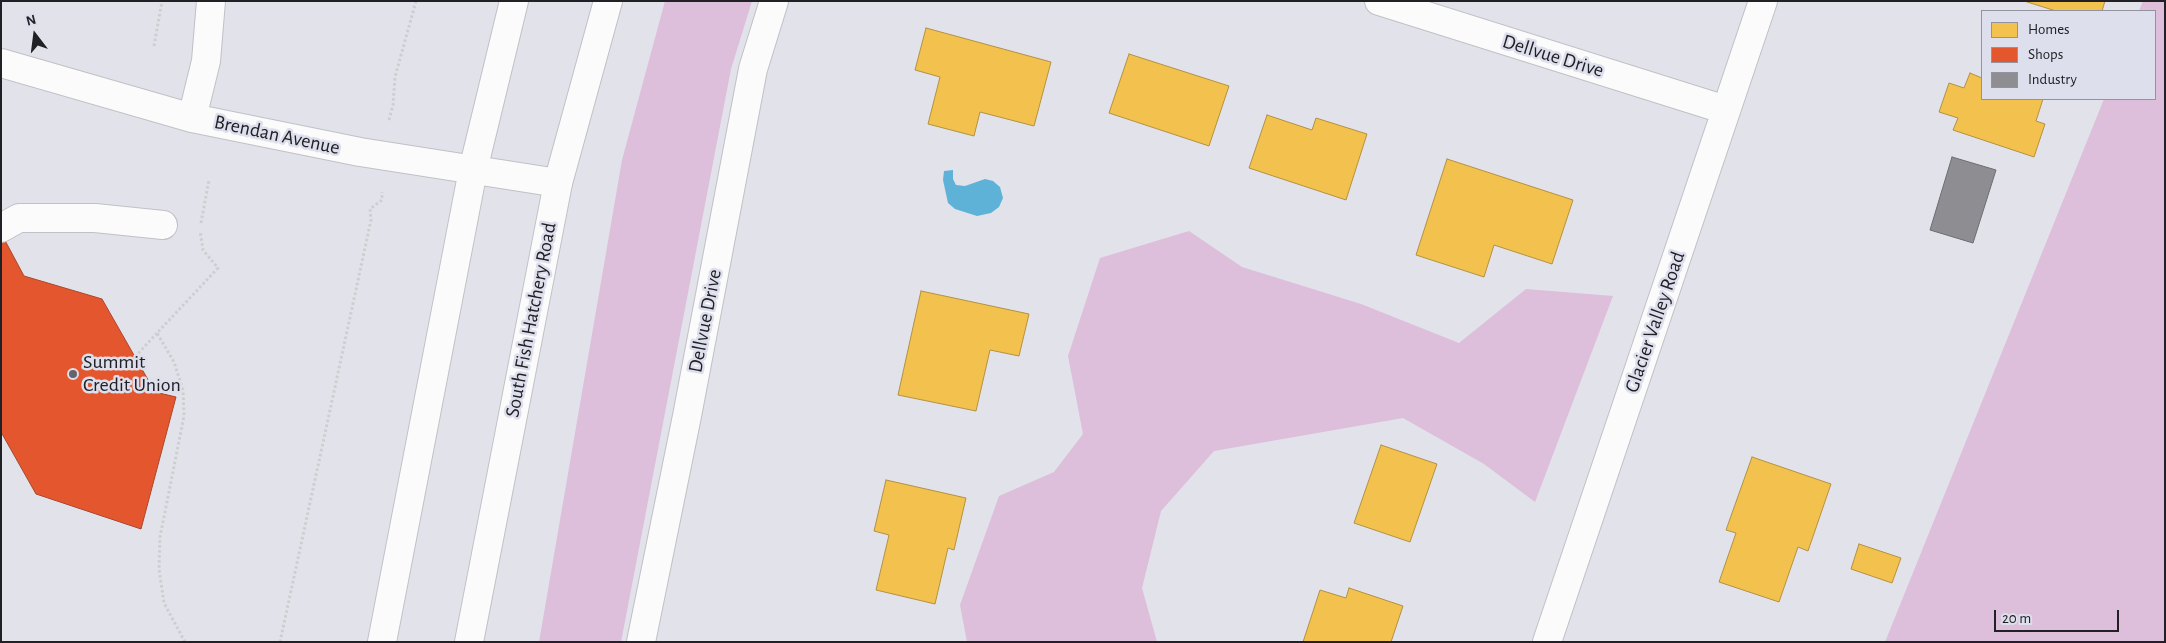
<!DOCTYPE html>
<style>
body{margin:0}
#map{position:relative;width:2166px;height:643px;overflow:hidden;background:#e2e2ea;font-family:"Alegreya Sans",sans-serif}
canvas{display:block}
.frame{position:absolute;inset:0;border:2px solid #202025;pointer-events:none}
.legend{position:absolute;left:1981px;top:10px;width:175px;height:90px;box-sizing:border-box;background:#dedfed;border:1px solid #92939d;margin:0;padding:6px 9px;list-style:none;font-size:15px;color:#202025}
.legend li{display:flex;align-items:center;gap:10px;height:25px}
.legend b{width:25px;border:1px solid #92939d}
.north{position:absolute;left:10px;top:10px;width:50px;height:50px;-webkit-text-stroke:4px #dedfed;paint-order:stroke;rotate:345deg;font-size:14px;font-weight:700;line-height:20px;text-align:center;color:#202025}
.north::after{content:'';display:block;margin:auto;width:18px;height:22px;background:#202025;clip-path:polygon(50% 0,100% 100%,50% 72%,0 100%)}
.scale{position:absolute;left:1994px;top:610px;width:125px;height:22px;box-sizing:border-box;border:2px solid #202025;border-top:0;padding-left:6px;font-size:15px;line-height:18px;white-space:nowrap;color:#202025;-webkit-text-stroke:4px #dedfed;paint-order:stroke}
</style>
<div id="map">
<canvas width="2166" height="643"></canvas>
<div class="frame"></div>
<ul class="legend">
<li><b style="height:14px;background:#f2c14e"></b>Homes</li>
<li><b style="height:14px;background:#e4572e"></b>Shops</li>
<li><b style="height:14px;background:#8d8d92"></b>Industry</li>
</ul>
<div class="north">N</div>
<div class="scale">20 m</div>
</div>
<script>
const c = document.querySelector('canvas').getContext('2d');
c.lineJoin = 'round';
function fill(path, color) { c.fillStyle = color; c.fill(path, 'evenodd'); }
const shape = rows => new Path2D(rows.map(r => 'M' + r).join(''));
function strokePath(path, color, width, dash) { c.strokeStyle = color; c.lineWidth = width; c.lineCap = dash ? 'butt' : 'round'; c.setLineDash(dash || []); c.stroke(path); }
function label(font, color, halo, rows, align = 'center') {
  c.font = font + ' "Alegreya Sans",sans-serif'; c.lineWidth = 5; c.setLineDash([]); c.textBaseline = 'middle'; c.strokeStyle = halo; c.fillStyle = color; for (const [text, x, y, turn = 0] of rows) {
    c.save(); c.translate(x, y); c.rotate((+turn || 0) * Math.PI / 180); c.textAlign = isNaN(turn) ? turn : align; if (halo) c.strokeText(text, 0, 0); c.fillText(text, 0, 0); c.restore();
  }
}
const green = shape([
 [665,1,752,1,731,69,621,642,539,642,622,160],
 [2143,1,2165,1,2165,642,1885,642,2104,99,2155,99,2155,11,2139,11],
 [1189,231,1242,267,1361,304,1459,343,1526,289,1613,296,1535,502,1484,464,1403,418,1214,451,1161,511,1142,588,1157,642,967,642,960,605,999,496,1054,472,1083,434,1068,356,1100,258]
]);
const water = shape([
 [953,170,953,179,956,185,965,186,985,179,993,181,1000,187,1003,198,999,207,991,213,977,216,955,209,948,203,943,180,944,171]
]);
const homes = shape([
 [2024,1,2105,1,2102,11,2056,11,2024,1],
 [926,28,1051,62,1034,126,980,112,974,136,928,124,940,77,915,70,926,28],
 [1129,54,1229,86,1209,146,1109,113,1129,54],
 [1970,73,1982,78,1982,99,2043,99,2036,121,2045,124,2034,157,1953,130,1958,118,1939,112,1949,83,1964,88,1970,73],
 [1267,115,1312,130,1316,118,1367,134,1346,200,1249,168,1267,115],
 [1447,159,1573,200,1552,264,1494,245,1484,277,1416,255,1447,159],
 [921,291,1029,314,1019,356,990,350,976,411,898,395,921,291],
 [1381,445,1437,464,1410,542,1354,523,1381,445],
 [1752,457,1831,484,1808,551,1798,547,1779,602,1719,582,1736,533,1726,530,1752,457],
 [886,480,966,498,954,550,948,548,935,604,876,590,889,535,874,531,886,480],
 [1859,544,1901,558,1892,583,1851,569,1859,544],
 [1349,588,1403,606,1391,642,1303,642,1320,590,1346,598,1349,588]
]);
const shops = shape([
 [1,233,24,276,102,299,155,392,176,397,141,529,36,494,1,432,1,233]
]);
const industry = shape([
 [1952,157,1996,170,1973,243,1930,230,1952,157]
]);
const path = shape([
 [154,46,162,1],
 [389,120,393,105,395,77,416,1],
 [201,223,209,180],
 [135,357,157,333],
 [185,642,164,603,159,569,160,537,184,416,183,390,174,362,157,333,218,268,203,250,200,231],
 [280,642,371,220,370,209,382,200,382,192]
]);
const minor = shape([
 [1379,1,1726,110],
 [1,63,192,118,360,152,558,183],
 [192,118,206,61,211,1],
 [1,228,19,218,95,218,163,225],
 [641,642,687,416,753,69,774,1],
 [1547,642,1763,1]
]);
const major = shape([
 [382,642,473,170,514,1],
 [469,642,558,183,608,1]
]);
const markers = [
 [73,374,5,"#64646a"]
];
const streetNames = [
 ["Dellvue Drive",1553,56,17],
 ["Brendan Avenue",277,135,12],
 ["South Fish Hatchery Road",531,320,-79],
 ["Dellvue Drive",705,321,-79],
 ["Glacier Valley Road",1655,322,-71]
];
const poiNames = [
 ["Summit",83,362],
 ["Credit Union",83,385]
];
fill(green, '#ddbedb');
fill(water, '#5eb2d7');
fill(homes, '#f2c14e');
strokePath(homes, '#b39142', 1);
fill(shops, '#e4572e');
strokePath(shops, '#a9462b', 1);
fill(industry, '#8d8d92');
strokePath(industry, '#6c6c71', 1);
strokePath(minor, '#c0c0c6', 30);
strokePath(major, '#c0c0c6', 30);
strokePath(path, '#ceced0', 3, [2.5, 2.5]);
strokePath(minor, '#fbfbfc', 28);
strokePath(major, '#fbfbfc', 28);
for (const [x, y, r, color] of markers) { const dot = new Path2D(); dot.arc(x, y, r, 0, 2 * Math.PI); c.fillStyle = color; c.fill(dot); strokePath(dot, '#dedfed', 2); }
label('20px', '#202025', '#dedfed', streetNames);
label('20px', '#202025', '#dedfed', poiNames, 'left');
</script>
